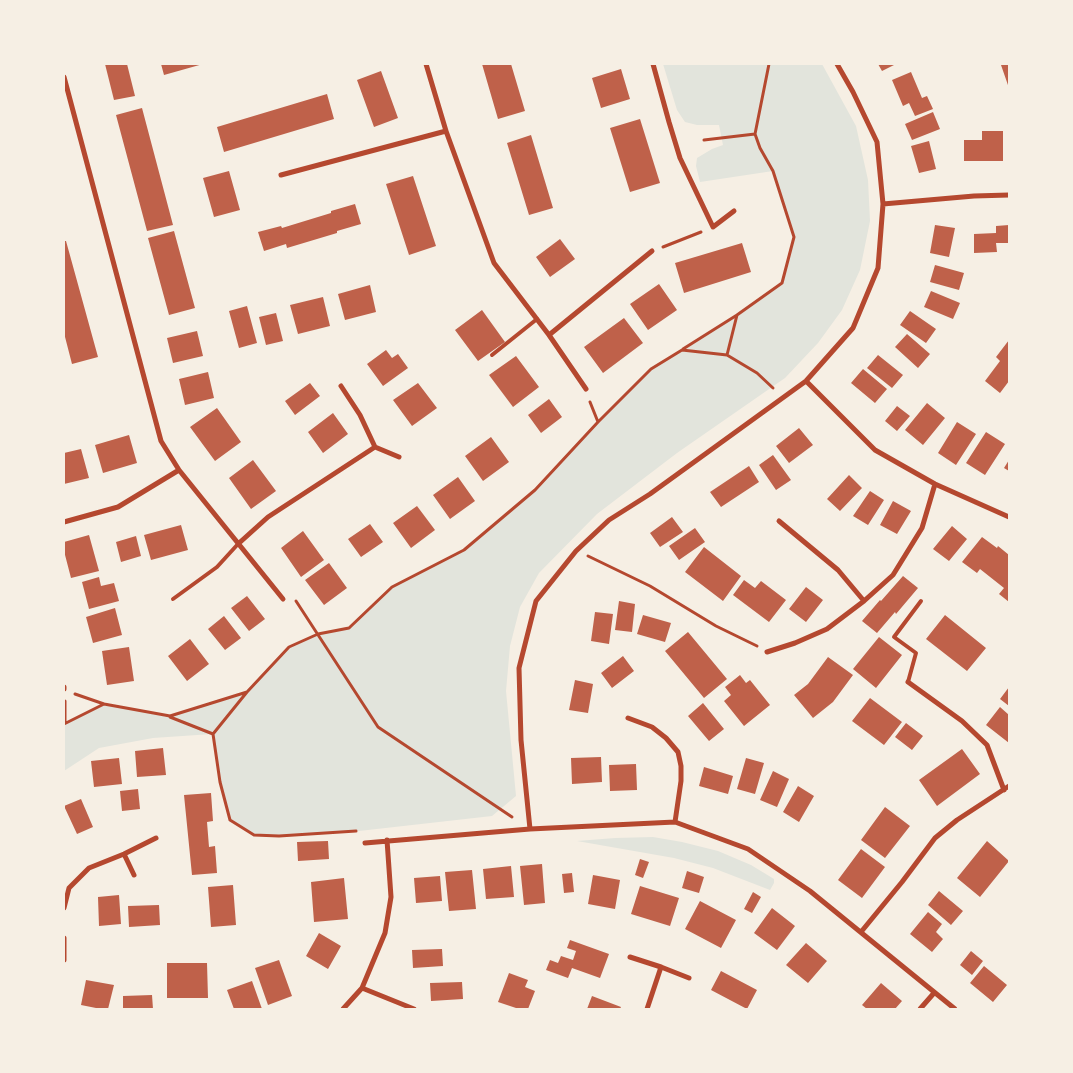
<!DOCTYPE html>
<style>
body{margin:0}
#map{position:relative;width:1073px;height:1073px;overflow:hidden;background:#f6efe4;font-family:Bitter,serif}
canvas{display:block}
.frame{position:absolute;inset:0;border:65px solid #f6efe4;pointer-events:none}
</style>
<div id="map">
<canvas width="1073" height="1073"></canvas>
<div class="frame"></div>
</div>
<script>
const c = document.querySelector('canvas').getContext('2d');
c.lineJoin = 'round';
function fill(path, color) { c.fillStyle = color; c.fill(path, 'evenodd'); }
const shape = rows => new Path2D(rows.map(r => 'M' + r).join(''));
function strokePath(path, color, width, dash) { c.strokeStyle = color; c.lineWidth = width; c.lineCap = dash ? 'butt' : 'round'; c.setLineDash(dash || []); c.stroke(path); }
const green = shape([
 [663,64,822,64,856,126,868,180,870,221,860,270,842,310,818,343,785,378,677,453,597,514,539,573,520,607,510,646,506,691,516,796,492,816,359,831,279,836,254,835,230,820,220,782,212,734,153,738,99,748,64,771,64,724,104,704,170,716,247,692,289,647,318,634,349,628,392,587,464,550,535,490,598,422,651,369,737,315,782,283,794,237,773,171,700,182,696,166,697,158,712,149,723,145,719,125,697,125,685,122,677,110],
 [653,837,682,842,718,851,751,865,774,879,774,883,770,890,713,868,674,858,577,841,615,838]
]);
const building = shape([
 [105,64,127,64,135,96,114,100],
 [161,64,203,64,164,75],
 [482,64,511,64,525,111,498,119],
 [878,64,896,64,882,71],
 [1005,64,1009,64,1009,88,1001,65],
 [621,69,630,99,601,108,592,78],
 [381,71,398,118,374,127,357,80],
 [911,72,922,98,927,96,933,109,915,116,909,103,903,106,892,80],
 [327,94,334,119,224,152,217,127],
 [142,108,173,225,147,231,116,115],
 [933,112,940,129,912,140,905,124],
 [640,119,660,183,630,192,610,128],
 [982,131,1003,131,1003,161,964,161,964,140,982,140],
 [531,135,553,208,529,215,507,143],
 [929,141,936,169,919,173,911,146],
 [229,171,240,210,214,217,203,178],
 [413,176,436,246,409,255,386,184],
 [355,204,361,224,337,231,337,233,287,248,286,244,264,251,258,232,281,226,282,228,331,213,331,211],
 [935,225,955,228,949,257,930,253],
 [1009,225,1009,243,996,243,997,252,974,253,974,234,996,233,996,226],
 [174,231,195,308,169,315,148,238],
 [560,239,575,259,550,277,536,257],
 [64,241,66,241,98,357,72,364,64,333],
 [742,243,751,272,684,293,675,263],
 [935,265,964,273,959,290,930,282],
 [659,284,677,310,648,330,630,304],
 [370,285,376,312,345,320,338,294],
 [931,291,960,303,953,319,924,307],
 [323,297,330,326,298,334,290,305],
 [247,306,257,343,239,348,229,311],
 [482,310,505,342,478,361,455,330],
 [910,311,936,329,926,343,900,325],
 [276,313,283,341,266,345,259,317],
 [624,318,643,343,603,373,584,347],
 [197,331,203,356,173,363,167,338],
 [907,334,930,354,918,368,895,347],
 [1009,340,1009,381,1000,393,985,381,1000,361,996,357],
 [386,350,392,358,398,354,408,368,383,386,367,364],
 [878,355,903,375,892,388,867,368],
 [516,356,539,387,513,407,489,375],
 [863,369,887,389,875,403,851,383],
 [208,372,214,398,185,405,179,379],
 [310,383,320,396,295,415,285,401],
 [418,383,437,408,412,426,393,400],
 [549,399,562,417,541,433,528,415],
 [927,403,945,418,923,445,905,430],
 [897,406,910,416,897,431,885,421],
 [217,408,241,442,215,461,190,427],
 [333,413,348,434,323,453,308,432],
 [957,422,976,434,956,465,938,453],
 [799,428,813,445,789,463,776,446],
 [986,432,1005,444,985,475,966,463],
 [129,435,137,463,103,473,95,445],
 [491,437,509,462,483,481,465,456],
 [81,449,89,478,64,484,64,453],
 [773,455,791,480,776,490,759,465],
 [253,460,276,491,251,509,229,478],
 [1009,460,1009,471,1004,468],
 [749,466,759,482,721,507,710,492],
 [849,475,862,488,840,511,827,499],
 [458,477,475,501,450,519,433,495],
 [870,491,884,500,868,525,853,516],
 [893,501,911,511,897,534,880,525],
 [417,506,435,530,411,548,393,523],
 [672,517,683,532,660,547,650,533],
 [370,524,383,542,361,557,348,539],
 [181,525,188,550,151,560,144,535],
 [952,526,967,539,949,561,933,549],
 [695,528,705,542,679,560,669,546],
 [303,531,324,560,301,577,281,548],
 [89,535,99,571,71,578,64,551,64,542],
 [136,536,141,556,121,562,116,542],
 [982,537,997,548,998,546,1009,555,1009,602,999,594,1004,588,980,569,977,573,962,562],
 [704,547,741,576,723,601,685,572],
 [329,563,347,588,324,605,305,580],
 [903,576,918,588,896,614,895,612,877,633,862,621,880,600,881,601],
 [99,577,101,586,114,583,119,601,89,609,82,582],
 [744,580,755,588,761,581,786,600,769,622,733,595],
 [806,587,823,600,806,622,789,609],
 [247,596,265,619,249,631,231,608],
 [619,601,635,604,632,632,615,630],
 [115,608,122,635,93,643,86,617],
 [595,612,613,614,609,644,591,641],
 [643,615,671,623,665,642,637,634],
 [945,615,986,648,967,671,926,639],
 [224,616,241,638,225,650,208,629],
 [688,632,727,679,704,698,665,651],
 [879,637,902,655,876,688,853,669],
 [190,639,209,664,187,681,168,656],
 [129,647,134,681,107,685,102,651],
 [623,656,634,671,612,688,601,673],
 [828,657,853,675,833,702,813,718,794,695,808,684],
 [740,675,746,683,750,680,770,705,744,726,724,701,731,695,725,687],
 [575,680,593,684,588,713,569,710],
 [1009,687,1009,706,1000,699],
 [870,698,902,722,884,745,852,721],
 [703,703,724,729,709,741,688,716],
 [1000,707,1009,715,1009,743,986,725],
 [906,723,923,736,912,750,895,737],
 [163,748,166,775,137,777,135,751],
 [962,749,980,774,937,806,919,780],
 [601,757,602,782,572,784,571,758],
 [119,758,122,784,94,787,91,761],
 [746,758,764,763,755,794,737,789],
 [636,764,637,790,610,791,609,765],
 [704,767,733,776,728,794,699,786],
 [773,771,789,779,777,807,760,800],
 [798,786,814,796,799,822,783,812],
 [138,789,140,809,122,811,120,791],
 [211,793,213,821,207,822,209,847,215,846,217,873,192,875,184,795],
 [81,799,93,827,77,834,64,806],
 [885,807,910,826,885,858,861,840],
 [328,841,329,859,298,861,297,842],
 [987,841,1009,861,980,897,957,878],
 [861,849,885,867,862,898,838,880],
 [640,859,649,862,643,878,635,875],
 [542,864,545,903,524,905,520,866],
 [511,866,514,897,486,899,483,869],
 [472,870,476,909,449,911,445,872],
 [687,871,704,877,699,893,682,888],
 [572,873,574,892,564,893,562,874],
 [593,875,620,880,615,909,588,904],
 [440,876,442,901,416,903,414,878],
 [344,878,348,919,314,922,311,882],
 [233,885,236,925,211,927,208,887],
 [640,886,679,898,670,926,631,914],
 [939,891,963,911,951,925,928,905],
 [753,892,761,897,752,913,744,909],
 [119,895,121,924,99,926,98,897],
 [700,901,736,920,721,948,685,929],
 [159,905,160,925,129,927,128,906],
 [772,908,795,926,777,950,754,933],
 [928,912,942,924,936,932,943,939,932,952,910,934],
 [319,933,341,946,328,969,306,956],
 [570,940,609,954,600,978,572,968,568,978,546,970,550,960,558,963,561,956,573,960,576,951,567,948],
 [806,943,827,961,808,983,786,965],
 [442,949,443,966,413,968,412,950],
 [971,951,983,961,972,975,960,965],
 [279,960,292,996,268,1005,255,968],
 [167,963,207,963,208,998,167,998],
 [984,966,1007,985,993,1002,970,983],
 [721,971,757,990,747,1009,711,990],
 [509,973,528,980,525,987,535,991,528,1009,519,1009,498,1002],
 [86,980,114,985,108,1009,101,1009,81,1005],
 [252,981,262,1009,234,1009,227,990],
 [462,982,463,999,431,1001,430,983],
 [881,983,902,1001,895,1009,867,1009,862,1005],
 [152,995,153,1009,123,1009,123,996],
 [592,996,621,1007,620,1009,587,1009]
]);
const path = shape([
 [704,140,755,134],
 [663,247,701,232],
 [683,349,737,315],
 [727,355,757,373,773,388],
 [590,402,598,422],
 [588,556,650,586,716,626,757,646],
 [296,601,378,727,512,817],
 [75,694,104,704],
 [65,701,65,723],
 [170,717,213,734,220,782,230,820,254,835,279,836,356,831],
 [64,724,104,704,170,716,247,692,289,647,318,634,349,628,392,587,464,550,535,490,598,422,651,369,682,350,727,355,737,315,782,283,794,237,773,171,760,148,755,134,769,64],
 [213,734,247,692]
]);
const service = shape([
 [492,355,537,319],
 [173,599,217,567,238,544],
 [908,682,916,653,894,637,921,601]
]);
const minor = shape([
 [426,64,446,131,494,263,549,335,586,389],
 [653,64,669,122,680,158,713,227,734,211],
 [64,77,161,441,179,470,283,599],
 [281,175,446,131],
 [883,204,974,196,1009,195],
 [549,335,652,251],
 [806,381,875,450,935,484,1009,517],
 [375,447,399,457],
 [779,521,838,570,864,601],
 [64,522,118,507,179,470],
 [238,544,268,517,375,447,360,415,341,386],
 [767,652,795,643,827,629,864,601,893,575,922,528,935,484],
 [908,682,962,721,987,745,1004,790],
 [64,687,64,689],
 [628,718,652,727,666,738,678,752,681,766,681,781,675,822],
 [530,829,521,740,519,668,536,601,576,551,609,520,650,494,806,381,853,328,878,268,883,204,877,142,853,92,837,64],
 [365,843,530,829,675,822,748,849,810,891,955,1009],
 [124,854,134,875],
 [64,908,69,888,89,868,124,854,156,838],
 [861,932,902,882,935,838,957,820,1009,786],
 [64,938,64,960],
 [630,957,661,967],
 [362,988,414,1009],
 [343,1009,362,988,385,933,391,897,387,840],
 [647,1009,661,967,689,978],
 [920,1009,934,993]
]);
fill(green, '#e2e4dc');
fill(building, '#bf614a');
strokePath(path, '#b5482f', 3);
strokePath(service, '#b5482f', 4);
strokePath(minor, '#b5482f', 5);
</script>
